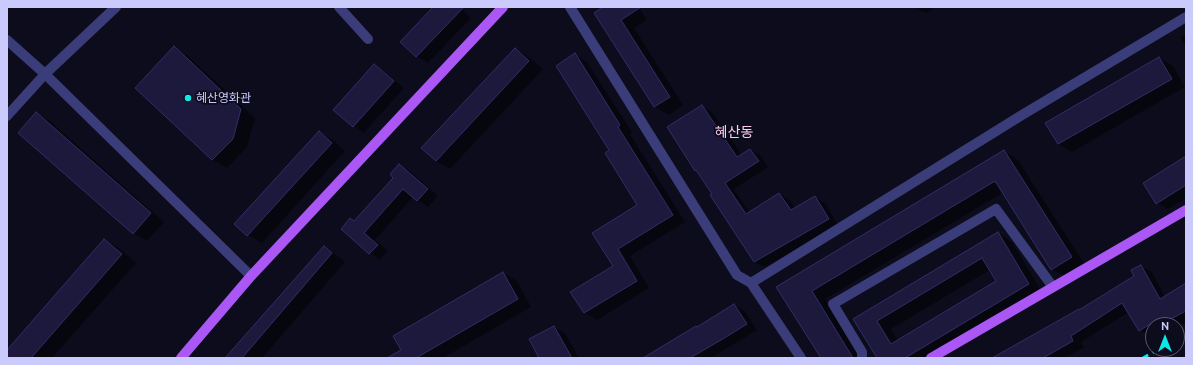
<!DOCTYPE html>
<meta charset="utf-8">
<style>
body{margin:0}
#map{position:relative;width:1193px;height:365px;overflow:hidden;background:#0d0c1c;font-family:Ubuntu,sans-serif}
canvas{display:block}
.frame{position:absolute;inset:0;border:8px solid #cbcafc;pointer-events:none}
.north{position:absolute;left:1145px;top:317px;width:40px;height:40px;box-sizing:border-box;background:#0d0c1c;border:1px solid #595876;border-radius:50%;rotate:0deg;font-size:11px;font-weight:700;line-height:16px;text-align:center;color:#cbcafc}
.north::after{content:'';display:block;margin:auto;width:14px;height:18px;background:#0ce7e7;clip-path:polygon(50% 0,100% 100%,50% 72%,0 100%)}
</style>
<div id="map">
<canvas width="1193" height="365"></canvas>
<div class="frame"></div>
<div class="north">N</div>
</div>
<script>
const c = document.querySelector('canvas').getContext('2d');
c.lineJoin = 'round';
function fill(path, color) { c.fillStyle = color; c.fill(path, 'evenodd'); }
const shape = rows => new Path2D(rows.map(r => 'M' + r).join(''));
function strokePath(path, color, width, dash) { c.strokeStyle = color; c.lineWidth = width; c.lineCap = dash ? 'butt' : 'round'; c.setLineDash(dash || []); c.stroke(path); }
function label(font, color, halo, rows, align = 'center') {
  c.font = font + ' Ubuntu,"Noto Sans KR",sans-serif'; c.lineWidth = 3.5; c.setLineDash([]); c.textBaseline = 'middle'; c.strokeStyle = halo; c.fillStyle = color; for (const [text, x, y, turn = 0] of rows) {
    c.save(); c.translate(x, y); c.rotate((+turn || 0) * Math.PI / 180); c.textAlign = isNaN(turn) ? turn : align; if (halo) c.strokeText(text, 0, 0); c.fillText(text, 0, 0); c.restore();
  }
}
const shadow = shape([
 [435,7,459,7,471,18,428,63,417,56,401,42],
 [605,7,639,7,647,20,634,28,683,105,669,115,655,107,595,13],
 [915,7,936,7,926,13],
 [1186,34,1186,47,1180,37],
 [174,47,188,56,255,118,247,147,227,168,213,160,136,88],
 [515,49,529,57,543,69,450,169,436,161],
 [575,55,587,62,632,132,630,134,685,222,630,256,649,288,597,320,584,312,614,266,594,233,638,205,611,151],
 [1159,58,1173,66,1185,87,1072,152,1058,144],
 [374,65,385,72,404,88,364,133,353,126],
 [702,106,712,112,742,155,750,150,761,156,768,167,734,189,750,213,779,194,790,200,795,209,815,197,825,203,838,225,765,267,754,262,714,194,698,171,696,170],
 [36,113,50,121,164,222,147,241,133,233],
 [319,132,333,140,345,151,262,243,248,235],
 [1004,151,1018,160,1085,265,1066,277,1052,269,1004,192,825,299,861,358,823,358,777,287],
 [1186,159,1186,198,1168,209,1157,203],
 [399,165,410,171,438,196,428,207,413,197,375,240,388,251,380,260,370,253,342,229,355,222,395,177],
 [998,233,1012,242,1042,292,932,358,878,358,855,319],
 [990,270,997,281,898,341,891,329],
 [105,240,119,248,136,263,52,358,7,358,7,351],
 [324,248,338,256,345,262,262,358,226,358],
 [1141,266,1152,272,1165,297,1186,285,1186,323,1177,327,1177,325,1153,325,1153,335,1151,337,1140,330,1129,312,1081,342,1084,347,1065,358,994,358,1079,310,1080,310,1136,277],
 [503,273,517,281,531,307,443,358,389,358,402,350],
 [734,305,745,311,757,330,711,358,644,358,697,328],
 [554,327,565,333,579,358,540,358,530,340]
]);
const building = shape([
 [433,7,464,7,416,57,400,42,433,7],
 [603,7,641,7,621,20,670,97,654,107,594,13,603,7],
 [174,46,241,109,233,139,212,160,135,88,174,46],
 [515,48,529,61,436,161,421,148,515,48],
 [575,53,620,125,618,127,673,215,618,249,637,281,584,313,570,292,613,266,592,233,637,205,605,153,609,150,556,66,575,53],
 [1159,57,1172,79,1058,144,1045,123,1159,57],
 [374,64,394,81,353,127,333,110,374,64],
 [702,105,737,157,750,149,759,161,725,183,746,214,779,193,791,210,815,196,829,219,754,262,710,195,712,194,696,170,695,171,667,127,702,105],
 [36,112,151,213,133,234,18,133,36,112],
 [319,131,332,143,247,236,234,224,319,131],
 [1004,150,1072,257,1051,270,995,181,812,291,853,358,821,358,776,287,1004,150],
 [1186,156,1186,185,1156,204,1143,183,1186,156],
 [399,164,428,189,417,201,403,189,364,233,378,245,369,254,341,229,350,218,354,221,393,178,390,174,399,164],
 [998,232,1029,284,905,358,877,358,853,319,998,232],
 [982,258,996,281,891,344,877,321,982,258],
 [104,239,122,254,31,358,7,358,7,350,104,239],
 [324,246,332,253,242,358,225,358,324,246],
 [1141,265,1160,299,1186,283,1186,311,1161,324,1158,319,1139,331,1122,303,1071,336,1073,341,1043,358,992,358,1079,309,1079,310,1134,276,1131,270,1141,265],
 [503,272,518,299,416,358,387,358,401,350,393,336,503,272],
 [734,304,747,324,721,340,690,358,643,358,696,326,697,327,734,304],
 [554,326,572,358,539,358,529,339,554,326]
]);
const minor = shape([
 [339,7,368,39],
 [570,7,737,275,751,283,801,358],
 [7,40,45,74,251,276],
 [7,116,45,74,116,7],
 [751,283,1022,115,1186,17],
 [862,358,862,352,833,304,996,209,1053,287]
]);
const major = shape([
 [181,358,251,276,503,7],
 [931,358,1186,210]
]);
const rail = shape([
 [1177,338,1186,333],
 [1143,358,1158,349]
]);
const markers = [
 [188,98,4,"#0ce7e7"]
];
const poiNames = [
 ["혜산영화관",196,98]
];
const quarterNames = [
 ["혜산동",734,132]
];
fill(shadow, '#0007');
fill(building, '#1d193c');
strokePath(building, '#322d67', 1);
strokePath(minor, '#3a3d79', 10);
strokePath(major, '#ab57f6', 10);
strokePath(rail, '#0ce7e7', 3, [6, 5]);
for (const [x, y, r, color] of markers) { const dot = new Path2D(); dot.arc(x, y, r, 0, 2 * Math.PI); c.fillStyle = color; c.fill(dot); strokePath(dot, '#0d0c1c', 1.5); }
label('12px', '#cbcafc', '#0d0c1c', poiNames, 'left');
label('14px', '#fcccf0', '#0d0c1c', quarterNames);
</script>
